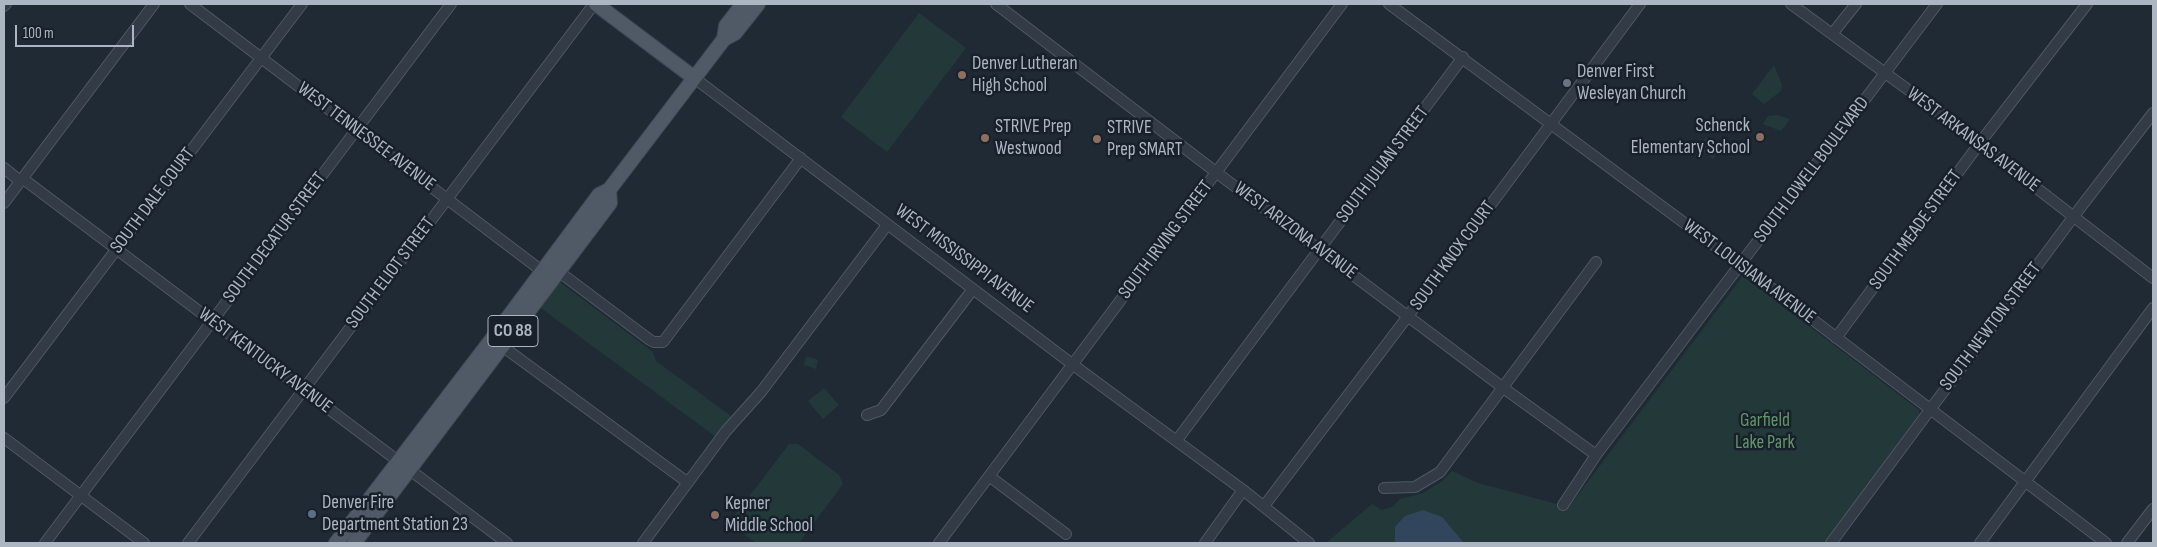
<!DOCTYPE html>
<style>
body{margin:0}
#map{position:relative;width:2157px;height:547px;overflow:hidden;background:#1f2a35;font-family:"Sofia Sans Condensed",sans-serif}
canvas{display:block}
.frame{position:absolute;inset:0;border:5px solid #acb6c3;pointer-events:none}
.scale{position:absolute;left:15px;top:25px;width:119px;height:22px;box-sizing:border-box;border:2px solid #acb6c3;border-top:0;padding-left:6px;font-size:15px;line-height:18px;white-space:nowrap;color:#acb6c3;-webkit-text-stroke:4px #18202a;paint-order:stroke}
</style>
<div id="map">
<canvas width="2157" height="547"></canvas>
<div class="frame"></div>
<div class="scale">100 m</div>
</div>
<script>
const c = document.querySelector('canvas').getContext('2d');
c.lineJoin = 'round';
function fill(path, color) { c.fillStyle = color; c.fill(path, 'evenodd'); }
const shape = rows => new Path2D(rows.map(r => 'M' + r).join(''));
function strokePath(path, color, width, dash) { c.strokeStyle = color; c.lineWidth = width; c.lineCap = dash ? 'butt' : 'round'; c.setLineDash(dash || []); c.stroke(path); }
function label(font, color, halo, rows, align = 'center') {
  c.font = font + ' "Sofia Sans Condensed",sans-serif'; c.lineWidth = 5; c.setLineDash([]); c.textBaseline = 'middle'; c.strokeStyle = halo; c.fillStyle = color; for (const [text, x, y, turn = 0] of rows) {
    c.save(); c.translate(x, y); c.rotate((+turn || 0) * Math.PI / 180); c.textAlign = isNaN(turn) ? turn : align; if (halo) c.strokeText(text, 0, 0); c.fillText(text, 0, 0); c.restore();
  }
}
const green = shape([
 [919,13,966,48,887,152,841,117],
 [1774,65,1782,85,1781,91,1764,104,1752,94],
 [1777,115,1790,119,1781,131,1763,124,1768,116],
 [1706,137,1716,144,1716,154,1713,159,1698,148],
 [1742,277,1746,278,1919,410,1919,414,1825,543,1326,543,1372,504,1382,510,1392,507,1400,499,1423,493,1441,482,1452,471,1478,483,1557,504,1565,512],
 [557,280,653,352,656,361,731,416,716,437,538,306],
 [806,356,818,360,816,369,804,365],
 [824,388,839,405,823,419,808,401],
 [789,444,798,444,839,475,843,484,799,543,756,543,729,523]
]);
const water = shape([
 [1423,510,1442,517,1464,543,1397,543,1395,541,1395,527,1405,516]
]);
const minor = shape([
 [190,4,542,271],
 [996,4,1225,179,1502,387,1596,455],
 [1389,4,1741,265,2106,543],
 [1791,4,1933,108,2153,278],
 [4,6,6,4],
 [1832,34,1856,4],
 [693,77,1072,364,1243,490,1309,543],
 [4,168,20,181],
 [22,178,507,543],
 [4,203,154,4],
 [558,271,650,340,654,342,663,342,801,158],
 [1836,338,1979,144,2087,4],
 [502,346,687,482],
 [4,398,302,4],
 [867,415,881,410,973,289],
 [4,438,144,543],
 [1177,440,1463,57],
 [989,476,1066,534],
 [1384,488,1415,487,1440,472,1596,262],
 [1563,505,1596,455,1937,4],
 [1264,506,1408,316,1640,4],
 [45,543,451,4],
 [188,543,594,4],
 [643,543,726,431,761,392,887,225],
 [939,543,1342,4],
 [1205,543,1243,490],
 [1831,543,2074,216,2153,113],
 [1980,543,2153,308],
 [2127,543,2153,509]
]);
const major = shape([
 [596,4,693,77],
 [724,39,735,33,758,4],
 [336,543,492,339,599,195,609,190,724,39,726,26,743,4],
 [354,543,610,203,609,190]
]);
const markers = [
 [962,75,5,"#8d6e63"],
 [1567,83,5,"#6b7280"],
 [1760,137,5,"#8d6e63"],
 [985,138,5,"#8d6e63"],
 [1097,139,5,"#8d6e63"],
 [312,514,5,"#5c6f8a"],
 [715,515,5,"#8d6e63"]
];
const shields = [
 [513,331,50]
];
const shieldNames = [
 ["CO 88",513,331]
];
const poiNames = [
 ["Denver Lutheran",972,64],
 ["High School",972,86],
 ["Denver First",1577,72],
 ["Wesleyan Church",1577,94],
 ["Schenck",1750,126,"right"],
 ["Elementary School",1750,148,"right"],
 ["STRIVE Prep",995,127],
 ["Westwood",995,149],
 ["STRIVE",1107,128],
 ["Prep SMART",1107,150],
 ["Denver Fire",322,503],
 ["Department Station 23",322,525],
 ["Kepner",725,504],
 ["Middle School",725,526]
];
const streetNames = [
 ["WEST TENNESSEE AVENUE",366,137,37],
 ["WEST ARKANSAS AVENUE",1973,140,37],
 ["SOUTH JULIAN STREET",1383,165,-53],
 ["SOUTH LOWELL BOULEVARD",1812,170,-53],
 ["SOUTH DALE COURT",153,201,-53],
 ["SOUTH MEADE STREET",1916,230,-54],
 ["WEST ARIZONA AVENUE",1295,231,37],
 ["SOUTH DECATUR STREET",275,238,-53],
 ["SOUTH IRVING STREET",1166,240,-53],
 ["SOUTH KNOX COURT",1453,256,-54],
 ["WEST MISSISSIPPI AVENUE",964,259,37],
 ["WEST LOUISIANA AVENUE",1749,272,37],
 ["SOUTH ELIOT STREET",391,273,-53],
 ["SOUTH NEWTON STREET",1991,327,-53],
 ["WEST KENTUCKY AVENUE",265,361,37]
];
const parkNames = [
 ["Garfield",1765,421],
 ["Lake Park",1765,443]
];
fill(green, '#233939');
fill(water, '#31465d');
strokePath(minor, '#4f5964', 12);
strokePath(major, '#3e4753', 16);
strokePath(minor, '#323b46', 10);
strokePath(major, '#505a66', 14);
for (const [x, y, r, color] of markers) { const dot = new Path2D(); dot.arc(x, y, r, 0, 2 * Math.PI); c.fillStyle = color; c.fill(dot); strokePath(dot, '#18202a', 2); }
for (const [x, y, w] of shields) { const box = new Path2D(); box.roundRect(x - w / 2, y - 15.5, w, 31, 4); c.fillStyle = '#18202a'; c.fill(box); strokePath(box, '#acb6c3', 1); }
label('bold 18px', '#acb6c3', null, shieldNames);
label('19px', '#acb6c3', '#18202a', poiNames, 'left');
label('19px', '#acb6c3', '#18202a', streetNames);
label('19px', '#63946c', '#18202a', parkNames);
</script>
